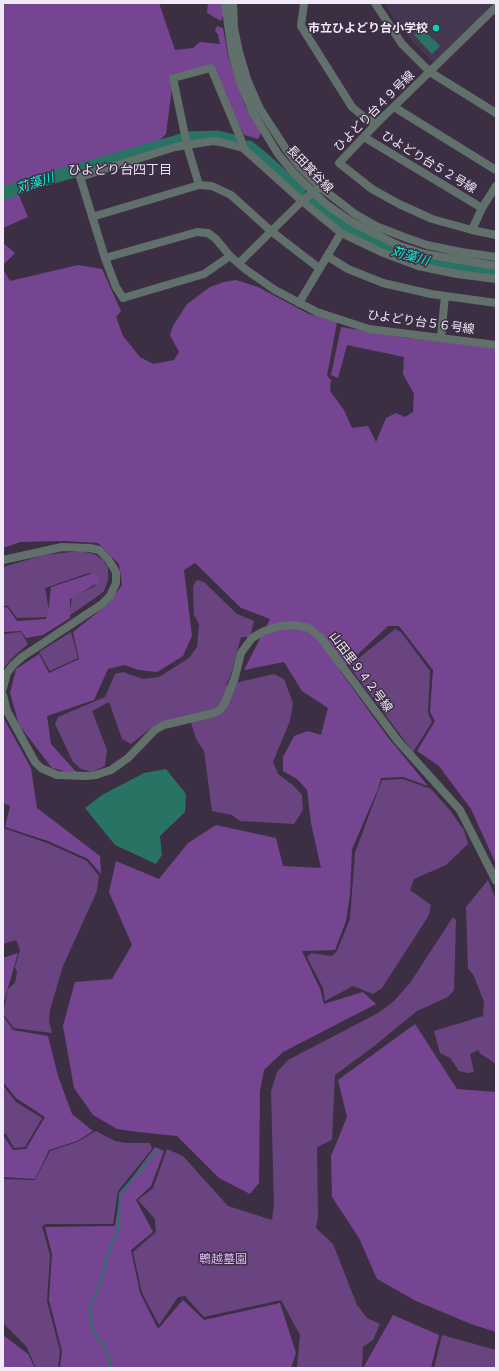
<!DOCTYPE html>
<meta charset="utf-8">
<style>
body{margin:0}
#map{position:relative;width:499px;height:1371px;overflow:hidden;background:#3c2f44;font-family:Barlow,sans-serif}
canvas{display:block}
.frame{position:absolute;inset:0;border:4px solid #f1e9f6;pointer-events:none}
</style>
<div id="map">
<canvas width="499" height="1371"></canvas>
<div class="frame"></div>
</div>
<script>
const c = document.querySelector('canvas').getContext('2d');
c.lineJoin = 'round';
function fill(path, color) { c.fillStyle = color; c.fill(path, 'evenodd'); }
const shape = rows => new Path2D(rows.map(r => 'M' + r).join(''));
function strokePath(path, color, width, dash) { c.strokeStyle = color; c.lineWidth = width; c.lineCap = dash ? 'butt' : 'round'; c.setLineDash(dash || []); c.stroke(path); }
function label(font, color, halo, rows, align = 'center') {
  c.font = font + ' Barlow,"Noto Sans JP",sans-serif'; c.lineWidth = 3; c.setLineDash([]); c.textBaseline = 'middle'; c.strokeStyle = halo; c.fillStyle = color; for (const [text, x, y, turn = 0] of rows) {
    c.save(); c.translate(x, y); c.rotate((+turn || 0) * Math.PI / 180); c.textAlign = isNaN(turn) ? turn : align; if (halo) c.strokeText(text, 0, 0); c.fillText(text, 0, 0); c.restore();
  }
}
const built = shape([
 [385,3,495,3,434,63,412,41,391,14]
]);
const green = shape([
 [80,551,94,554,103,560,108,568,108,580,104,591,95,598,69,616,72,597,95,586,95,577,89,573,45,588,50,617,17,618,7,605,3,607,3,567,44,555],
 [197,580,204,582,237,614,254,621,250,637,241,637,231,674,226,685,274,674,284,679,293,703,290,721,273,762,278,774,294,786,302,795,303,810,294,824,240,821,232,815,212,811,204,751,196,739,189,716,155,725,131,744,122,739,109,702,92,711,107,750,105,766,92,772,81,769,73,762,55,724,58,717,105,697,115,674,123,672,143,679,159,677,189,658,197,647,199,624,194,615,193,586],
 [395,629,401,632,430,671,428,713,432,722,413,752,349,666],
 [21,632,28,644,11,659,3,669,3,634],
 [71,632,78,658,50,671,39,652],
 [403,779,431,789,449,809,464,830,468,844,446,865,414,879,410,890,431,905,429,915,382,988,373,994,353,986,325,1001,323,988,307,957,311,953,332,956,337,951,350,919,355,853,382,780],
 [3,828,47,843,87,861,99,876,97,891,63,966,50,1010,49,1021,52,1033,14,1028,3,1014,8,989,15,983,17,972,15,967,20,950,16,940,3,944],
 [488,880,496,900,496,1064,481,1054,478,1050,470,1054,474,1072,467,1073,459,1071,450,1058,440,1053,434,1031,483,1016,484,1002,474,976,468,968,466,907],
 [453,917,456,920,454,990,448,997,417,1011,373,1047,335,1075,332,1140,317,1147,318,1217,316,1228,333,1244,357,1305,367,1318,380,1324,373,1340,363,1347,362,1367,297,1368,300,1335,281,1300,204,1317,185,1296,178,1297,159,1325,142,1293,133,1252,156,1232,155,1219,138,1200,153,1188,167,1149,183,1156,228,1206,272,1220,274,1205,271,1091,277,1072,288,1060,378,1013,393,1002,410,983],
 [3,1085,16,1102,42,1118,25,1147,14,1148,6,1134,3,1133],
 [96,1131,115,1141,126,1143,150,1143,152,1149,118,1191,113,1224,46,1224,42,1226,50,1255,47,1301,60,1351,58,1368,36,1368,26,1346,3,1323,3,1179,35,1180,50,1151,77,1142],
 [442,1335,496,1350,496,1368,434,1368]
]);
const forest = shape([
 [3,3,159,3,175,50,193,48,200,42,220,44,218,34,215,31,217,26,223,28,228,56,245,106,261,133,258,139,244,135,211,65,172,74,172,87,166,134,159,141,141,150,18,193,28,217,3,228],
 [208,3,222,3,224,13,221,21,207,13],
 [3,243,15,253,3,265],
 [78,265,102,269,121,311,116,317,123,336,140,357,153,364,174,360,179,352,170,335,173,326,187,304,210,287,224,282,236,280,258,287,309,314,337,322,327,376,331,380,330,391,344,410,352,428,368,426,376,442,386,418,396,413,405,417,413,412,414,394,403,374,404,357,347,345,338,378,331,375,341,327,406,338,471,344,496,349,496,864,471,809,439,766,417,751,435,721,430,712,433,670,399,626,388,626,340,671,387,736,428,786,403,777,381,778,378,789,352,849,350,894,346,921,335,950,302,951,320,989,324,1004,363,992,376,1004,283,1052,264,1070,260,1091,259,1183,250,1194,219,1178,177,1136,138,1132,117,1129,93,1115,74,1088,63,1026,75,982,112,979,132,945,109,892,116,861,159,879,188,843,216,825,276,838,283,866,321,868,311,823,307,790,297,779,283,771,283,757,294,736,308,731,321,735,328,708,302,691,284,662,244,670,270,619,241,608,195,563,184,570,192,636,183,656,157,672,139,670,124,665,108,669,94,700,47,716,51,744,78,774,52,768,19,725,10,693,16,669,39,654,49,673,79,659,73,632,108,604,122,585,119,564,98,543,65,541,20,542,3,548,3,269,10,281],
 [94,573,99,576,99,582,70,599,70,618,43,635,26,638,21,631,3,632,3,608,7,607,17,621,46,619,48,614,51,587],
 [3,717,31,768,37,808,100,856,101,874,88,859,48,841,5,827,10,806,3,803],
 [18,953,3,1005,3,958],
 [3,1016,13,1030,48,1036,58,1076,72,1114,93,1131,77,1141,49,1150,35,1179,4,1177,3,1176,3,1137,5,1138,13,1150,26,1149,45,1117,16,1098,3,1082],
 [415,1024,457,1089,496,1092,496,1332,471,1324,416,1301,377,1279,359,1238,332,1197,331,1156,347,1117,338,1080],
 [155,1147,164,1151,151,1186,136,1200,153,1232,131,1250,140,1293,158,1329,183,1300,204,1320,280,1303,296,1353,291,1368,60,1368,62,1351,49,1300,52,1254,45,1227,115,1226,120,1194],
 [393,1315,439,1335,431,1368,363,1368],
 [3,1335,28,1354,35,1368,3,1368]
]);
const water = shape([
 [422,28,440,46,432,54,414,35],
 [166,769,186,794,185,812,160,836,162,855,156,864,115,845,85,808,102,795,144,773]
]);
const stream = shape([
 [110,1368,110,1362,107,1352,95,1333,91,1322,90,1310,92,1301,98,1290,108,1253,118,1229,120,1193,157,1151]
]);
const river = shape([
 [189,138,218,137,237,142],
 [249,147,265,160,299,191],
 [3,194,26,185,182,140],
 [312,203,331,218,359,235,389,251,451,268,496,274]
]);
const minor = shape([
 [225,3,232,53,240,82,253,113,278,154,293,172,313,192,326,204,350,221,371,232,400,246,425,254,496,266],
 [233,3,234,28,239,52,247,79,260,109,286,149,300,167,320,187,355,214,376,226,404,237,427,245,461,252,496,257],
 [304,3,301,26,352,107,364,117,376,124],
 [375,3,402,44,430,72,496,113],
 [496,7,376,124,339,163,372,189,399,204,432,219,472,230,496,235],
 [394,107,496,170],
 [364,137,482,208],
 [199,185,187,145,173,78,211,68,242,142,243,148],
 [92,217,199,185,212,186,231,195,271,231,319,268],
 [472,230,482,208,496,186],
 [327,256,348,269,383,283,431,294,496,303],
 [105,258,116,287,123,298,204,274,230,256],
 [239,263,302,201,316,190],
 [496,279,457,274,418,266,381,252,341,233,302,201,243,148,220,142,213,141,175,147,80,177,105,258,197,232,208,233,216,239,230,256,245,269,275,290,317,312,369,329,496,345],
 [299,303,341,233],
 [441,337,445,296],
 [3,560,62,547,90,548,99,550,108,559,116,572,116,583,110,596,102,604,22,657,13,665,7,673,3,688],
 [3,695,7,711,35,762,41,768,57,775,87,776,96,775,111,770,128,758,155,730,164,725,214,713,220,710,225,703,235,677,241,653,252,638,264,631,280,626,294,625,309,628,321,638,398,741,460,810,496,881]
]);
const markers = [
 [436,28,4,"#00d5b7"]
];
const poiNames = [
 ["市立ひよどり台小学校",428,28]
];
const streetNames = [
 ["ひよどり台４９号線",374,111,-45],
 ["ひよどり台５２号線",429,162,31],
 ["長田箕谷線",310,169,46],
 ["ひよどり台５６号線",421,322,8],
 ["山田里９４２号線",361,672,53]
];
const parkNames = [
 ["鵯越墓園",223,1259]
];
const neighbourhoodNames = [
 ["ひよどり台四丁目",120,170]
];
const waterNames = [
 ["苅藻川",35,183,-18],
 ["苅藻川",410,256,16]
];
fill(built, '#473851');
fill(green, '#6a4480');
fill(forest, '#764592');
fill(water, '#287364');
strokePath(stream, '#287364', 2);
strokePath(river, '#287364', 13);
strokePath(minor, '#62706c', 8);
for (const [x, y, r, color] of markers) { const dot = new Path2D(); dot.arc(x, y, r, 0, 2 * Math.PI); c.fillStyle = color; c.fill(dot); strokePath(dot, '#3c2f44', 1.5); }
label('bold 12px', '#f1e9f6', '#3c2f44', poiNames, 'right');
label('12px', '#f1e9f6', '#3c2f44', streetNames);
label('12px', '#deb8f6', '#3c2f44', parkNames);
label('13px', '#ecddf7', '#3c2f44', neighbourhoodNames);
label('italic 13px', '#07f2d1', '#3c2f44', waterNames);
</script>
